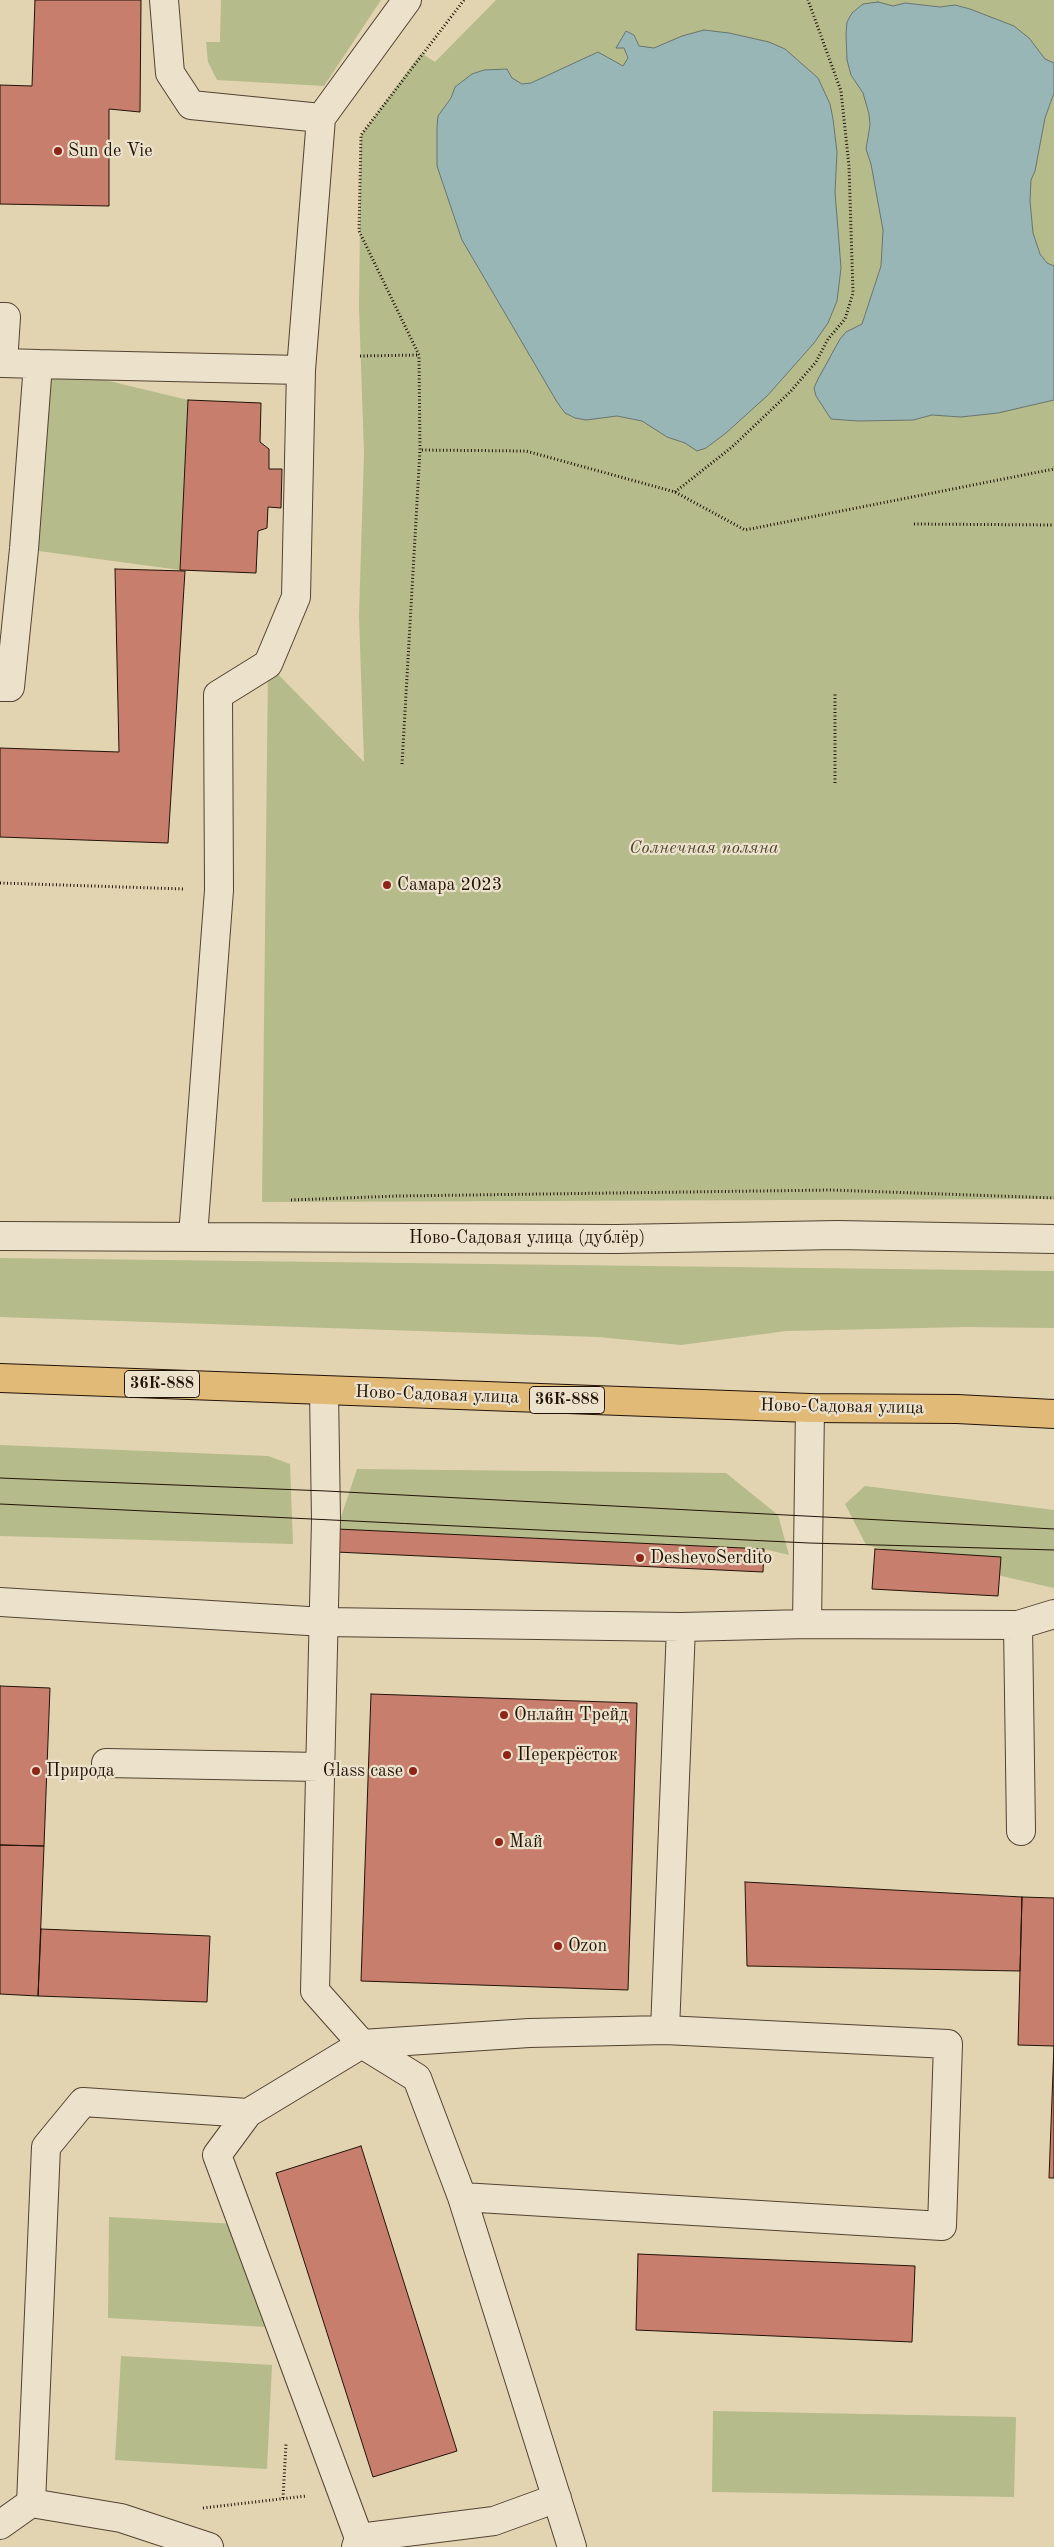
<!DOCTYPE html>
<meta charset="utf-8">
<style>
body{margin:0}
canvas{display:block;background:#e2d3b1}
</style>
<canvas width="1054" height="2547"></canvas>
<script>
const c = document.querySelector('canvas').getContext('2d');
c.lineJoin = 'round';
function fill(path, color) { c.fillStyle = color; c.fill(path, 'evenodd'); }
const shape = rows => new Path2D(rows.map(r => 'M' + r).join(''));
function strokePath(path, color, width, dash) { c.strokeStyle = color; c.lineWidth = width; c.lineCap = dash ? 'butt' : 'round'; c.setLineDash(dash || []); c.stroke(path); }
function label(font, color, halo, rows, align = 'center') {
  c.font = font + ' "Old Standard TT",serif'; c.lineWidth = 4.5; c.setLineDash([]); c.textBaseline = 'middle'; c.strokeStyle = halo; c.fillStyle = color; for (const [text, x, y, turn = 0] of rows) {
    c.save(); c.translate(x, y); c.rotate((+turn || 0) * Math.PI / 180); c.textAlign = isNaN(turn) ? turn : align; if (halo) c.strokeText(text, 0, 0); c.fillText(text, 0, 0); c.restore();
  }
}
const green = shape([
 [221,0,381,0,324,86,217,80,208,62,206,42,220,42],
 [496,0,1054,0,1054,1199,262,1202,268,664,364,762,359,616,364,453,359,307,361,135,421,53,435,62],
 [38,364,188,400,180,570,24,549],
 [0,1258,1054,1271,1054,1328,966,1327,786,1331,681,1345,598,1337,0,1317],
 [0,1445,268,1456,290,1464,293,1544,0,1536],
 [357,1469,726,1473,778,1515,789,1555,764,1549,337,1529],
 [865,1486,1054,1510,1054,1588,866,1545,845,1504],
 [109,2217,236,2224,267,2327,108,2318],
 [121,2356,272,2365,267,2469,115,2460],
 [713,2411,1016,2417,1014,2497,712,2492]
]);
const water = shape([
 [878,2,893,6,905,3,940,7,955,5,970,9,1014,26,1029,38,1045,59,1054,63,1054,93,1045,118,1035,171,1031,180,1030,201,1033,233,1040,254,1047,263,1054,266,1054,400,998,413,961,417,932,415,913,420,858,421,831,419,816,396,814,388,818,379,840,339,846,332,862,324,881,266,883,230,871,164,866,149,870,125,869,114,863,93,851,75,847,60,846,34,847,22,852,13,863,4,878,2],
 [704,30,729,33,769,42,785,49,818,78,830,104,833,119,837,152,835,192,841,268,837,301,828,323,814,343,768,395,726,433,706,448,697,451,685,443,667,437,642,421,617,416,586,420,575,418,565,413,557,402,462,240,437,166,437,127,438,116,451,98,455,87,472,74,484,70,507,69,512,78,522,84,531,83,598,52,623,66,628,58,624,48,616,48,626,31,634,35,639,46,654,48,682,36,704,30]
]);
const building = shape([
 [35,0,141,0,140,112,109,109,109,206,0,204,0,85,32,86,35,0],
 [188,400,261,403,260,442,269,449,269,469,282,469,281,508,268,507,267,528,258,531,256,573,180,570,188,400],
 [115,569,185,571,168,843,0,837,0,748,119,752,115,569],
 [337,1529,764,1549,763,1572,336,1552,337,1529],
 [875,1549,1001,1557,998,1596,872,1589,875,1549],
 [0,1686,50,1688,44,1846,0,1845,0,1686],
 [371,1694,637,1703,628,1990,361,1981,371,1694],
 [0,1845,44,1846,38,1996,0,1994,0,1845],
 [745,1882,1022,1897,1020,1971,747,1966,745,1882],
 [1022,1897,1054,1898,1054,2046,1018,2045,1022,1897],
 [41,1929,210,1936,207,2002,38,1996,41,1929],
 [1054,2046,1054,2178,1049,2178,1054,2046],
 [361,2146,457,2451,373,2477,276,2173,361,2146],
 [638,2254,915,2266,912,2342,636,2330,638,2254]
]);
const path = shape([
 [464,0,361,135,359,231,419,355,420,450,526,451,675,492,745,530,1054,469],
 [360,356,419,355],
 [675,492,732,447,790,392,816,362,828,339,845,319,853,293,849,166,841,91,808,0],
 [914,524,1054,525],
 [402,764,420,450],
 [835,783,835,693],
 [0,883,184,889],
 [291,1200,398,1196,830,1190,1054,1198],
 [283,2498,286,2444],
 [203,2508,306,2496]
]);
const minor = shape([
 [164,0,170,73,191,105,321,118],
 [0,317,6,317,3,363,38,364],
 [301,370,321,118,407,0],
 [0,687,10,687,24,549,38,364,301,370,296,597,268,664,218,695,219,890,193,1236],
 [0,1236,616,1239,837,1235,1054,1239],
 [324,1391,326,1520,315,1991,362,2044,417,2078,462,2197,572,2547],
 [0,1602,324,1622,681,1627,807,1624,1018,1625,1054,1614],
 [807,1624,810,1408],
 [1018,1625,1021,1831],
 [106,1763,319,1767],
 [665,2030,681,1627],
 [248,2113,217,2155,359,2538,356,2547],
 [31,2503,121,2518,209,2547],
 [0,2525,31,2503,46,2147,83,2102,248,2113,362,2044,529,2033,665,2030,948,2044,942,2226,462,2197],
 [359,2538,494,2521,557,2498]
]);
const major = shape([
 [0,1378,810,1408,957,1409,1054,1414]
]);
const tram = shape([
 [0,1478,326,1491,1054,1529],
 [0,1504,809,1543,1054,1550]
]);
const markers = [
 [58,151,5,"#8f2418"],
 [387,885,5,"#8f2418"],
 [640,1558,5,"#8f2418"],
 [504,1715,5,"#8f2418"],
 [507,1755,5,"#8f2418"],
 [36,1771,5,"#8f2418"],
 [413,1771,5,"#8f2418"],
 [499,1842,5,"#8f2418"],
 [558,1946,5,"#8f2418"]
];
const shields = [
 [162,1384,75],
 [567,1400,75]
];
const shieldNames = [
 ["36К-888",162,1384],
 ["36К-888",567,1400]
];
const poiNames = [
 ["Sun de Vie",68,151],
 ["Самара 2023",397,885],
 ["DeshevoSerdito",650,1558],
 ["Онлайн Трейд",514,1715],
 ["Перекрёсток",517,1755],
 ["Природа",46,1771],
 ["Glass case",403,1771,"right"],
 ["Май",509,1842],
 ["Ozon",568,1946]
];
const parkNames = [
 ["Солнечная поляна",704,848]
];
const streetNames = [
 ["Ново-Садовая улица (дублёр)",527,1238],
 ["Ново-Садовая улица",437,1395,2],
 ["Ново-Садовая улица",842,1407,1]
];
fill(green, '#b5bb8a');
fill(water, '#98b6b6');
strokePath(water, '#697570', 1);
fill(building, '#c77e6c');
strokePath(building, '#221307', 1);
strokePath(minor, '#524332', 30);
strokePath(major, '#221307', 30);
strokePath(path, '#221307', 3, [1, 2.5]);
strokePath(minor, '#ece2cc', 28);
strokePath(major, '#e1ba78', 28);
strokePath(tram, '#221307', 1);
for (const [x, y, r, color] of markers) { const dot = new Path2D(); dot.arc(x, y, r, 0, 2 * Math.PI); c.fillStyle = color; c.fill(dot); strokePath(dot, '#ece2cc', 2); }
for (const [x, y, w] of shields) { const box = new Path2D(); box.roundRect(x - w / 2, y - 13.5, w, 27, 4); c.fillStyle = '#ece2cc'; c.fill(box); strokePath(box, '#221307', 1); }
label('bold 16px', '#221307', null, shieldNames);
label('18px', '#221307', '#ece2cc', poiNames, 'left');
label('italic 18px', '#4e452e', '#ece2cc', parkNames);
label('18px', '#221307', '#ece2cc', streetNames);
</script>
